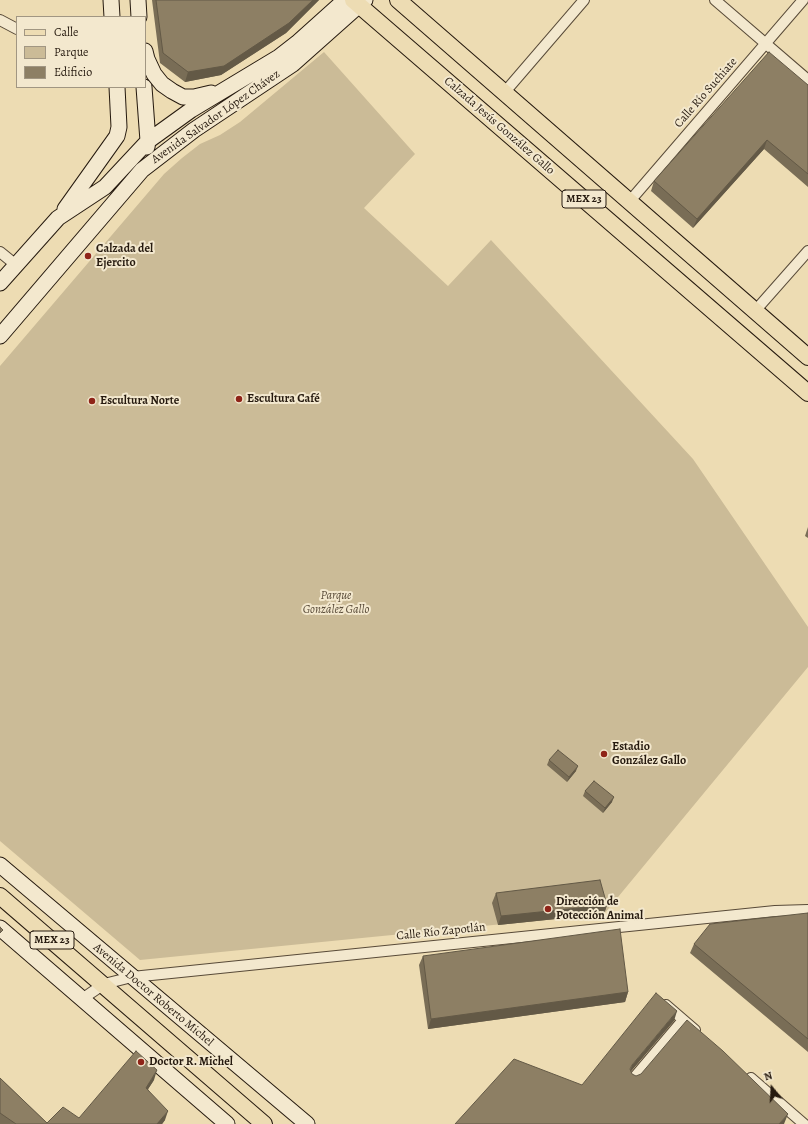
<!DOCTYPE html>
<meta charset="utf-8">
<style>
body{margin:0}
#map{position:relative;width:808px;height:1124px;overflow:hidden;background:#eddcb3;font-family:Alegreya,serif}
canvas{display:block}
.legend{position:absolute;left:16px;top:16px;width:130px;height:72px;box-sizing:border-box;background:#f3e8ce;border:1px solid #a19682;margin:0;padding:5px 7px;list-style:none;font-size:12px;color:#261a0f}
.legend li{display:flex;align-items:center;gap:8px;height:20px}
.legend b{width:20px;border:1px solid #a19682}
.north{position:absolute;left:752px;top:1068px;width:40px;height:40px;-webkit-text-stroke:3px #f3e8ce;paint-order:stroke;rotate:342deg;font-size:11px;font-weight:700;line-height:16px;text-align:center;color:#261a0f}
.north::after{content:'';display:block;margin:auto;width:14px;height:18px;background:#261a0f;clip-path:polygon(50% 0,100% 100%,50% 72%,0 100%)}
</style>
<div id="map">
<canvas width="808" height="1124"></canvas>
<ul class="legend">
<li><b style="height:5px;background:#eddcb3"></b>Calle</li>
<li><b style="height:11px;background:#cbbb97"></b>Parque</li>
<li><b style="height:11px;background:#8d7f64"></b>Edificio</li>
</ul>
<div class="north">N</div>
</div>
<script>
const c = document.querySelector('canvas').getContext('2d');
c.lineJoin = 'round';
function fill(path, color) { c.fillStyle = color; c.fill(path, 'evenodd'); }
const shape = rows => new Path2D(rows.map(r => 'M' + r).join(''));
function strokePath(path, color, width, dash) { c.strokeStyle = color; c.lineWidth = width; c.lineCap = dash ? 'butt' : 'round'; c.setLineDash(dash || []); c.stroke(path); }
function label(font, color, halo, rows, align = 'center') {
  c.font = font + ' Alegreya,serif'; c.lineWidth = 4; c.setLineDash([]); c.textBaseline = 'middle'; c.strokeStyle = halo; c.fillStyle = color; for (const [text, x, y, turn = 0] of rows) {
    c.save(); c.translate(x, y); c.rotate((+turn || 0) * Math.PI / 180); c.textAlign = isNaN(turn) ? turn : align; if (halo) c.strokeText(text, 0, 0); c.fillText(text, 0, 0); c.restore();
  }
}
const green = shape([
 [324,52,415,154,364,208,448,286,491,240,693,459,808,627,808,667,604,914,140,960,0,841,0,366,164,174,182,158,200,144,220,135,240,122]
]);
const minor = shape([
 [715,0,808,80],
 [0,20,17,29],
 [504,93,584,0],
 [629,202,803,0],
 [0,252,16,265],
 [755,311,808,251],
 [82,999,104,984,132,977,775,911,808,910],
 [666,1005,695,1030],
 [751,1078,804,1124],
 [633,1079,683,1020]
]);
const secondary = shape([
 [111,0,112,17],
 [138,0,139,17],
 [145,51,147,59,154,74,162,84,172,91,183,97,194,97,211,93],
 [144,87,148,141,147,147],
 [65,209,117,136,119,127,117,87],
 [0,283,58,218,105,187,148,141,191,110,279,57,297,43,345,0],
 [0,336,142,170,194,130,293,64,365,0],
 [0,865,307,1124],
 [0,928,227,1124]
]);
const primary = shape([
 [353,0,808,393],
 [398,0,808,357],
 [0,896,264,1124]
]);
const wall = shape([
 [152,0,319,0,286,33,221,75,185,82,160,63],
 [808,85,808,187,764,149,693,228,651,191,654,181],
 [808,527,808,538,805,536],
 [549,760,576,771,567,782,547,765],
 [585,791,612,802,603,813,583,796],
 [496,893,607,905,604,914,498,925,492,903],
 [808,913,808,1052,690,953,694,944],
 [423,956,628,992,625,1002,428,1029,419,965],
 [0,1078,47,1123,79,1118,154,1080,148,1089,165,1120,162,1124,0,1124]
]);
const shadedWall = shape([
 [313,0,319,0,286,33,221,75,185,82,188,72],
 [767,140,764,149,693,228,697,219],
 [578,766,576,771,567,782,569,777],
 [614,797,612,802,603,813,605,808],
 [607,905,604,914,498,925,501,916],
 [628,992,625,1002,428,1029,431,1019],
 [677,1011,674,1021,628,1075,632,1065],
 [157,1070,154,1080,143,1097,146,1088],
 [168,1111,165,1120,162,1124,157,1124],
 [788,1114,784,1124,779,1124]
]);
const building = shape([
 [156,0,313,0,289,23,224,66,188,72,163,53,156,0],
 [769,52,808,85,808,174,767,140,697,219,654,181,769,52],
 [558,750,578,766,569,777,549,760,558,750],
 [594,781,614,797,605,808,585,791,594,781],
 [600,880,607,905,501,916,496,893,600,880],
 [808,913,808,1039,694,944,710,924,808,913],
 [0,927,3,930,0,933,0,927],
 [620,929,628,992,431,1019,423,956,620,929],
 [656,993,677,1011,632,1065,630,1069,632,1074,636,1076,641,1074,687,1020,723,1051,788,1114,779,1124,455,1124,514,1059,582,1085,656,993],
 [136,1051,157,1070,146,1088,168,1111,157,1124,16,1124,0,1113,0,1078,47,1123,63,1107,79,1118,136,1051]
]);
const markers = [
 [88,256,4,"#8f2418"],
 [239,399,4,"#8f2418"],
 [92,401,4,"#8f2418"],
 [604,754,4,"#8f2418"],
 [548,909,4,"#8f2418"],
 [141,1062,4,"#8f2418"]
];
const shields = [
 [584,199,44],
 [52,940,44]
];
const shieldNames = [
 ["MEX 23",584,199],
 ["MEX 23",52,940]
];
const streetNames = [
 ["Calle Río Suchiate",706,93,-49],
 ["Avenida Salvador López Chávez",216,117,-35],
 ["Calzada Jesús González Gallo",499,126,41],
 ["Calle Río Zapotlán",441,932,-6],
 ["Avenida Doctor Roberto Michel",153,995,40]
];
const poiNames = [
 ["Calzada del",96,249],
 ["Ejercito",96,263],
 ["Escultura Café",247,399],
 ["Escultura Norte",100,401],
 ["Estadio",612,747],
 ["González Gallo",612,761],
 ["Dirección de",556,902],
 ["Potección Animal",556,916],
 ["Doctor R. Michel",149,1062]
];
const parkNames = [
 ["Parque",336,596],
 ["González Gallo",336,610]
];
fill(green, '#cbbb97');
strokePath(minor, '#584a38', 12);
strokePath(secondary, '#261a0f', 17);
strokePath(primary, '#261a0f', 18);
strokePath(minor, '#f3e8ce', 10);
strokePath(secondary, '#f3e8ce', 15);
strokePath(primary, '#eddcb3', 16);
fill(wall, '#796d56');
fill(shadedWall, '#635946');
fill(building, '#8d7f64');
strokePath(building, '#635946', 1);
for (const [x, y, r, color] of markers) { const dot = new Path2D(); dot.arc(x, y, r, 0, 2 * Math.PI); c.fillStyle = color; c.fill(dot); strokePath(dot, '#f3e8ce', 1.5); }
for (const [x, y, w] of shields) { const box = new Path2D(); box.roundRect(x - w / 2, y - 9, w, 18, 3); c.fillStyle = '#f3e8ce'; c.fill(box); strokePath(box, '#261a0f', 1); }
label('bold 11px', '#261a0f', null, shieldNames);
label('12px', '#261a0f', '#f3e8ce', streetNames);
label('bold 12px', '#261a0f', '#f3e8ce', poiNames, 'left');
label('italic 12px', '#584a38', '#f3e8ce', parkNames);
</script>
